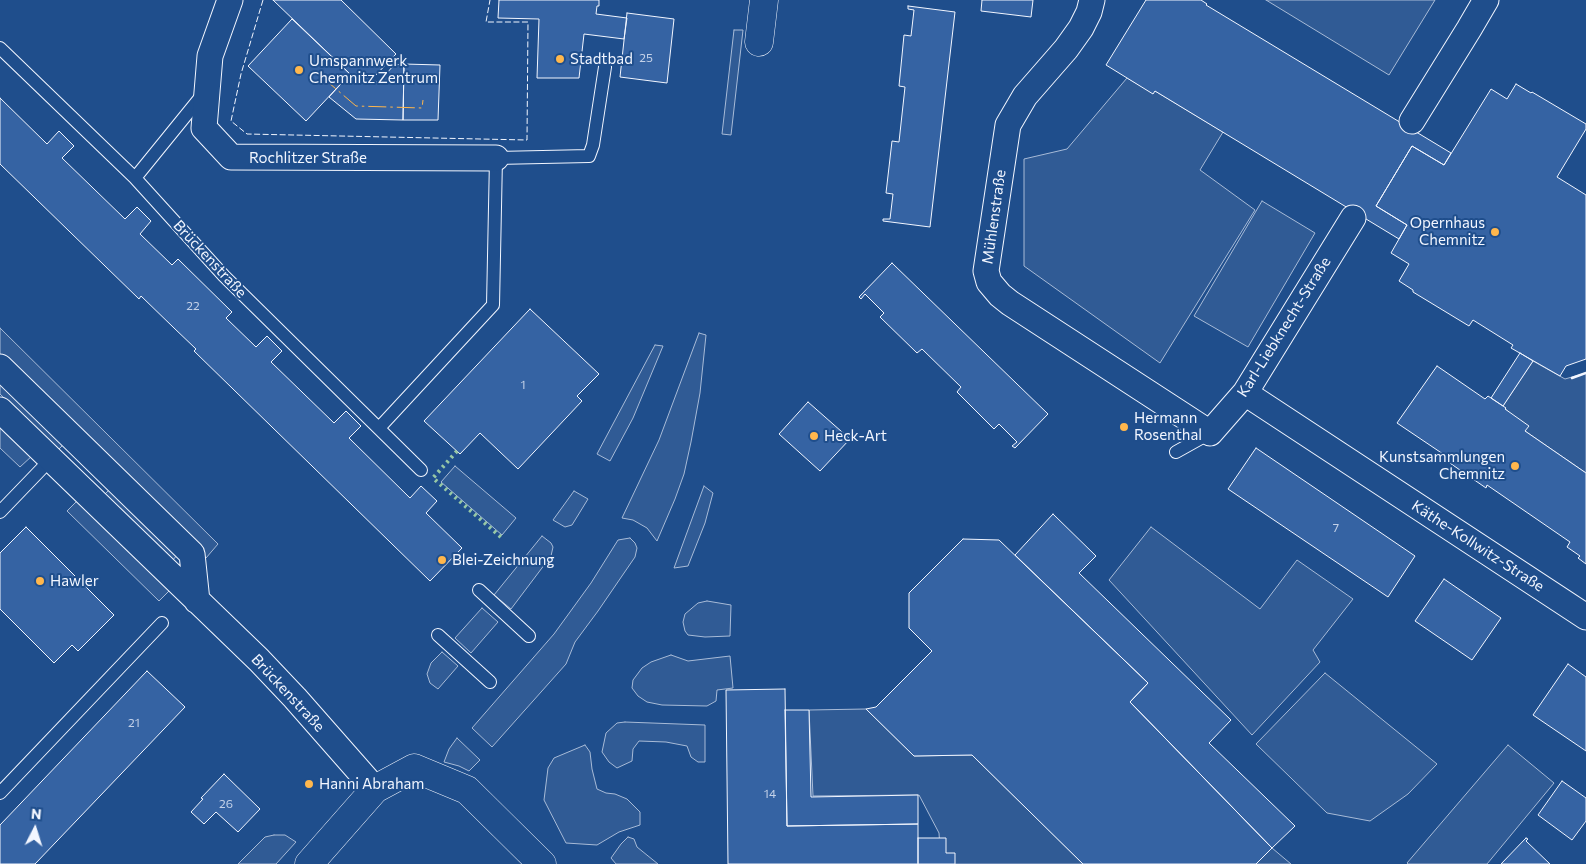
<!DOCTYPE html>
<meta charset="utf-8">
<style>
body{margin:0}
#map{position:relative;width:1586px;height:864px;overflow:hidden;background:#1f4e8c;font-family:Commissioner,sans-serif}
canvas{display:block}
.north{position:absolute;left:10px;top:804px;width:50px;height:50px;-webkit-text-stroke:4px #1f4e8c;paint-order:stroke;rotate:5deg;font-size:14px;font-weight:700;line-height:20px;text-align:center;color:#f2f6ff}
.north::after{content:'';display:block;margin:auto;width:18px;height:22px;background:#f2f6ff;clip-path:polygon(50% 0,100% 100%,50% 72%,0 100%)}
</style>
<div id="map">
<canvas width="1586" height="864"></canvas>
<div class="north">N</div>
</div>
<script>
const c = document.querySelector('canvas').getContext('2d');
c.lineJoin = 'round';
function fill(path, color) { c.fillStyle = color; c.fill(path, 'evenodd'); }
const shape = rows => new Path2D(rows.map(r => 'M' + r).join(''));
function strokePath(path, color, width, dash) { c.strokeStyle = color; c.lineWidth = width; c.lineCap = dash ? 'butt' : 'round'; c.setLineDash(dash || []); c.stroke(path); }
function label(font, color, halo, rows, align = 'center') {
  c.font = font + ' Commissioner,sans-serif'; c.lineWidth = 4; c.setLineDash([]); c.textBaseline = 'middle'; c.strokeStyle = halo; c.fillStyle = color; for (const [text, x, y, turn = 0] of rows) {
    c.save(); c.translate(x, y); c.rotate((+turn || 0) * Math.PI / 180); c.textAlign = isNaN(turn) ? turn : align; if (halo) c.strokeText(text, 0, 0); c.fillText(text, 0, 0); c.restore();
  }
}
const built = shape([
 [1266,0,1435,0,1389,75,1266,0],
 [734,30,743,30,731,135,722,134,734,30],
 [1127,78,1153,93,1155,91,1223,132,1200,170,1255,210,1160,363,1024,266,1024,159,1067,149,1127,78],
 [1262,201,1315,233,1248,347,1194,316,1262,201],
 [0,328,218,544,206,558,0,354,0,328],
 [699,333,706,335,700,393,691,442,684,474,675,499,657,541,647,528,633,520,622,518,659,440,699,333],
 [655,345,663,346,633,418,610,461,597,454,655,345],
 [1533,361,1565,379,1586,373,1586,473,1525,431,1503,406,1533,361],
 [0,382,64,444,58,450,0,394,0,382],
 [0,424,33,455,20,467,0,448,0,424],
 [455,466,516,518,502,535,441,482,455,466],
 [704,486,713,493,705,523,688,566,674,568,704,486],
 [110,489,178,554,172,561,104,495,110,489],
 [574,491,588,499,572,525,565,527,553,520,574,491],
 [78,500,171,589,159,601,67,511,78,500],
 [1151,527,1260,609,1297,560,1353,599,1313,650,1320,662,1252,735,1109,580,1151,527],
 [542,536,551,543,553,547,551,556,511,609,494,595,542,536],
 [630,538,635,543,637,548,635,557,598,611,575,642,566,664,492,747,472,728,554,634,591,583,618,540,630,538],
 [707,601,731,605,730,636,705,637,688,635,685,631,683,622,685,614,698,603,707,601],
 [482,608,498,622,471,653,455,638,482,608],
 [442,652,458,666,438,689,430,683,427,674,431,663,442,652],
 [671,655,688,661,730,656,733,688,717,690,716,701,707,706,662,705,647,702,638,696,632,688,633,680,642,668,651,662,671,655],
 [1325,673,1437,764,1408,794,1370,821,1327,813,1256,744,1325,673],
 [866,709,914,756,972,755,1083,864,941,864,939,833,919,795,813,796,809,710,866,709],
 [625,722,705,725,705,762,698,762,691,757,687,746,666,742,639,741,633,749,632,761,617,768,609,762,602,752,606,733,617,723,625,722],
 [457,738,480,760,469,771,459,766,444,762,449,749,457,738],
 [585,745,590,752,592,769,597,789,606,793,615,794,627,799,640,812,640,825,619,832,597,845,566,843,544,800,548,768,554,758,585,745],
 [1508,745,1554,783,1487,864,1408,864,1407,863,1508,745],
 [274,835,285,835,296,842,276,864,238,864,265,837,274,835],
 [628,837,634,839,637,847,658,864,616,864,611,858,621,844,628,837],
 [1272,848,1291,864,1256,864,1272,848]
]);
const building = shape([
 [273,0,341,0,396,54,372,79,378,83,394,65,404,64,403,120,356,119,329,97,350,74,273,0],
 [499,0,599,0,599,6,597,6,596,14,627,18,624,39,584,34,579,78,537,78,539,19,498,18,499,0],
 [982,0,1033,0,1031,17,981,11,982,0],
 [1146,0,1201,0,1207,4,1206,5,1451,153,1444,165,1412,146,1376,206,1407,225,1399,239,1155,91,1153,94,1106,65,1146,0],
 [908,6,955,12,930,227,883,221,883,219,890,219,893,194,886,193,892,141,899,142,905,87,899,86,904,35,911,36,914,10,908,9,908,6],
 [627,13,674,19,667,83,620,77,627,13],
 [292,19,350,74,306,121,248,66,292,19],
 [404,64,440,65,438,120,403,120,404,64],
 [1516,84,1531,93,1532,92,1586,124,1586,129,1557,177,1586,195,1586,359,1566,366,1560,376,1511,348,1513,345,1473,320,1469,326,1413,292,1413,290,1399,281,1409,264,1391,253,1407,225,1376,206,1412,146,1444,165,1491,89,1507,99,1516,84],
 [0,98,47,144,59,131,74,146,62,158,125,219,137,207,151,221,140,234,172,265,178,259,232,312,226,318,256,347,267,336,282,351,271,362,334,423,346,411,361,426,349,438,410,498,421,486,437,501,426,513,462,548,430,581,194,351,196,349,174,328,141,296,139,299,0,164,0,98],
 [892,263,1048,414,1015,448,1012,446,1017,442,999,424,994,429,957,392,961,387,922,349,917,353,880,317,884,313,865,294,861,299,859,297,892,263],
 [530,309,599,374,577,396,582,401,518,469,480,433,460,454,424,421,530,309],
 [1520,353,1533,361,1503,406,1491,398,1520,353],
 [1437,366,1485,399,1488,396,1506,408,1505,409,1529,426,1525,431,1586,473,1586,564,1578,558,1580,556,1567,547,1570,542,1487,485,1486,488,1444,459,1446,456,1397,423,1437,366],
 [808,402,850,439,820,471,779,434,808,402],
 [1256,448,1415,556,1388,597,1228,489,1256,448],
 [1053,514,1096,556,1079,573,1231,720,1209,743,1295,826,1272,848,1130,702,1148,683,1015,555,1053,514],
 [26,527,114,615,78,651,72,645,54,663,0,609,0,553,26,527],
 [963,539,999,540,1148,683,1130,702,1272,848,1256,864,1083,864,972,755,914,756,866,709,876,707,932,651,909,628,909,593,963,539],
 [1444,579,1501,618,1472,660,1415,621,1444,579],
 [1568,664,1586,677,1586,751,1533,715,1568,664],
 [147,671,185,707,35,864,0,864,0,825,147,671],
 [785,689,787,826,918,824,918,864,728,864,726,690,785,689],
 [785,710,809,710,811,797,918,795,918,824,787,826,785,710],
 [224,774,260,809,238,832,216,812,204,824,191,812,203,799,201,798,224,774],
 [1562,781,1586,798,1586,821,1572,840,1538,815,1562,781],
 [918,838,946,838,946,853,955,853,955,864,918,864,918,838],
 [1526,838,1528,839,1526,841,1550,864,1501,864,1526,838]
]);
const lane = shape([
 [0,48,135,178,224,276,421,470],
 [135,178,204,93],
 [379,428,493,305,496,158,589,156,593,145,605,67],
 [1176,452,1210,433],
 [0,512,51,459],
 [479,590,529,636],
 [438,635,490,682],
 [0,793,162,623]
]);
const street = shape([
 [230,0,210,56,204,128,231,157,496,158],
 [1092,0,1089,12,1081,28,1066,49,1025,96,1008,125,986,271,989,282,1000,295,1010,303,1210,433,1245,393,1353,218],
 [1412,121,1469,29,1486,0],
 [0,367,192,554,197,601],
 [1245,393,1586,617],
 [0,410,259,660,295,698,375,789]
]);
const secondary = shape([
 [759,42,764,0],
 [309,864,375,789,414,768,467,790,542,864]
]);
const hedge = shape([
 [457,451,433,478,502,538]
]);
const fence = shape([
 [263,0,241,74,231,121,247,134,527,140,528,22,486,22,490,0]
]);
const wall = shape([
 [1572,378,1586,373]
]);
const power = shape([
 [322,77,356,106,422,108,423,100]
]);
const markers = [
 [560,59,5,"#ffb74d"],
 [299,70,5,"#ffb74d"],
 [1495,232,5,"#ffb74d"],
 [1124,427,5,"#ffb74d"],
 [814,436,5,"#ffb74d"],
 [1515,466,5,"#ffb74d"],
 [442,560,5,"#ffb74d"],
 [40,581,5,"#ffb74d"],
 [309,784,5,"#ffb74d"]
];
const numberNames = [
 ["25",646,58],
 ["22",193,306],
 ["1",523,385],
 ["7",1336,528],
 ["21",134,723],
 ["14",770,794],
 ["26",226,804]
];
const poiNames = [
 ["Stadtbad",570,59],
 ["Umspannwerk",309,61],
 ["Chemnitz Zentrum",309,78],
 ["Opernhaus",1485,223,"right"],
 ["Chemnitz",1485,240,"right"],
 ["Hermann",1134,418],
 ["Rosenthal",1134,435],
 ["Heck-Art",824,436],
 ["Kunstsammlungen",1505,457,"right"],
 ["Chemnitz",1505,474,"right"],
 ["Blei-Zeichnung",452,560],
 ["Hawler",50,581],
 ["Hanni Abraham",319,784]
];
const streetNames = [
 ["Rochlitzer Straße",308,158],
 ["Mühlenstraße",994,217,-82],
 ["Brückenstraße",210,259,47],
 ["Karl-Liebknecht-Straße",1284,327,-58],
 ["Käthe-Kollwitz-Straße",1478,546,33],
 ["Brückenstraße",288,693,47]
];
fill(built, '#305b95');
strokePath(built, '#a8bbd7', 1);
fill(building, '#3563a3');
strokePath(building, '#f2f6ff', 1);
strokePath(lane, '#f2f6ff', 14);
strokePath(street, '#f2f6ff', 27);
strokePath(secondary, '#f2f6ff', 29);
strokePath(lane, '#1f4e8c', 12);
strokePath(street, '#1f4e8c', 25);
strokePath(secondary, '#1f4e8c', 28);
strokePath(hedge, '#97c8a6', 4, [2.5, 4]);
strokePath(fence, '#f2f6ff', 1, [6, 2.5]);
strokePath(wall, '#f2f6ff', 2.5);
strokePath(power, '#ffb74d', 1, [18, 4, 2.5, 4]);
for (const [x, y, r, color] of markers) { const dot = new Path2D(); dot.arc(x, y, r, 0, 2 * Math.PI); c.fillStyle = color; c.fill(dot); strokePath(dot, '#1f4e8c', 2); }
label('12px', '#c3d1e8', null, numberNames);
label('15px', '#f2f6ff', '#1f4e8c', poiNames, 'left');
label('15px', '#f2f6ff', '#1f4e8c', streetNames);
</script>
